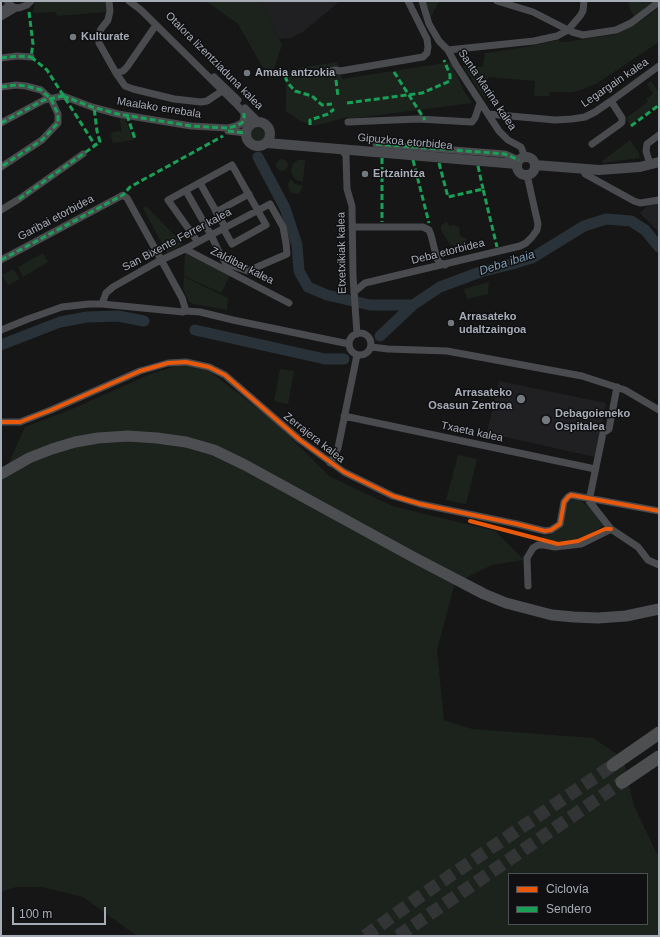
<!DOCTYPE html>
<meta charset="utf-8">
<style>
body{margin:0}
#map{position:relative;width:660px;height:937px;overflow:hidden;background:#161616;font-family:Arial,sans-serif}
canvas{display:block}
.frame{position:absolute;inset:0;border:2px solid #a7adb7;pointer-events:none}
.legend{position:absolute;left:508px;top:873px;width:140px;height:52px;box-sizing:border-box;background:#101012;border:1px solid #4c4f54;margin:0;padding:5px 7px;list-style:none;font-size:12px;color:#a7adb7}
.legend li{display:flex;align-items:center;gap:8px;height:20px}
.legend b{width:20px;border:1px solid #4c4f54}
.scale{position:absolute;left:12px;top:907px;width:94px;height:18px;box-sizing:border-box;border:2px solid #a7adb7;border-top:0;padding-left:5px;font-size:12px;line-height:14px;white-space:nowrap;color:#a7adb7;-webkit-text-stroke:3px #101012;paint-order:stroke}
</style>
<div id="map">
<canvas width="660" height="937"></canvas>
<div class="frame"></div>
<ul class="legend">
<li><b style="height:5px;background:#e8590c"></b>Ciclovía</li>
<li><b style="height:5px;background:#1a9f57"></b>Sendero</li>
</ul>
<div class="scale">100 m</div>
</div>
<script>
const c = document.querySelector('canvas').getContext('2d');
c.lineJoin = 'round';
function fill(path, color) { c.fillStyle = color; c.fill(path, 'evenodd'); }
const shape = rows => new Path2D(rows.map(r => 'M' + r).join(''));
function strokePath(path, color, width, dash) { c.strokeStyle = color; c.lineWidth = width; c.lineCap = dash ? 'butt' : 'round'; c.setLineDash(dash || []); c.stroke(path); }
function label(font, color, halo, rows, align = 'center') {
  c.font = font + ' Arial,sans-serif'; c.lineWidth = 3; c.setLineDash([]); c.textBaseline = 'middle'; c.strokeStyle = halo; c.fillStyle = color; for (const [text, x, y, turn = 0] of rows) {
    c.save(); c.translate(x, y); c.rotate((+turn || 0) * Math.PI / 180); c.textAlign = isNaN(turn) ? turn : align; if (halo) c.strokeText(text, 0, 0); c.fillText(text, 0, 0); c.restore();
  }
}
const built = shape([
 [261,1,340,1,304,31,291,38,279,39],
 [659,200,659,232,640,213,651,201],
 [499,381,606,403,595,457,487,433]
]);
const green = shape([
 [35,1,107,1,108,6,106,7,106,12,57,16,56,12,33,13],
 [206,1,261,1,282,45,270,80,238,24],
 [425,1,439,1,431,17],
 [640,1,657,1,635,17,631,11,628,2,639,2],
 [659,7,659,42,596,84,583,89,573,92,550,92,549,96,534,96,535,81,488,77,485,99,463,66,483,67,485,53,515,49,559,40,560,42,565,42,617,34,648,16],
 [337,62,342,79,451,62,464,91,472,103,348,119,348,117,314,126,300,121,286,111,286,70],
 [651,81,659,92,659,103,630,125,626,118,648,102,646,99,653,94,647,84],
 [119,117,125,118,133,140,113,143,111,136,112,132,122,131],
 '250 135a8 8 0 1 1 16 0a8 8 0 1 1-16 0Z',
 [630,140,639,153,639,158,603,163,602,161],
 '276 165a6 6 0 1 1 12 0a6 6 0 1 1-12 0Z',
 [298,160,305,160,303,181,296,180,293,176,291,172,293,164],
 [290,180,293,181,295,184,303,186,299,194,291,193,288,187,288,183],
 [146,206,183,244,167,253,143,208],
 [445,222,448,223,449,226,454,225,459,227,460,236,467,239,466,246,462,246,459,243,455,246,450,245,441,230,441,226],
 [43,253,48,262,23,277,18,267],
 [185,253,230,276,221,293,184,276],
 [13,269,20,279,8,285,2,275],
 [184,277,228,298,227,310,193,304,189,301,183,289],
 [489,282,488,294,467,299,464,289],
 [181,365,208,370,276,423,329,476,392,506,495,531,524,560,492,565,455,583,437,650,444,720,472,729,593,738,623,758,634,806,659,858,659,936,137,936,83,897,42,887,16,887,1,892,1,480,25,427,72,409,153,373],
 [509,874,647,874,647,924,509,924],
 [280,369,294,371,288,404,274,401],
 [458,455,477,459,466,504,446,500],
 [573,499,578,499,590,507,606,525,579,539,556,542,542,538,542,536,550,535,557,531,562,525,567,505,570,501]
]);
const river = shape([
 [258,157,285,208,297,245,299,271,308,287,327,295,370,305,413,305],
 [195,330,325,359,344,359],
 [380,336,413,305,440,287,480,272,512,264,532,258,584,226,606,219,631,221,645,230,659,247],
 [1,345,60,322,87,317,118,316,144,321]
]);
const highwayTunnel = shape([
 [365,936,422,895,613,765],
 [398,936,622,782]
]);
const street = shape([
 [7,1,13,7,19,8,27,5,31,1],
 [109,1,110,11,108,20,101,29,98,35,99,43,116,73,125,86,133,89,174,99,201,102,207,101,222,91],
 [129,1,141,10,236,104,247,116,250,126],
 [422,1,429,24,439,41,448,50,456,65,499,131,508,140,521,147,525,157],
 [497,1,533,12,572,32,583,35,616,30,631,23,659,2],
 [1,11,10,5],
 [1,17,16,8],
 [448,50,534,41,557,36,568,30,580,16,583,11,584,1],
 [1,58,17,56,31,57],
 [331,71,336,70,340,71,423,57,427,53,428,47,427,39,408,1],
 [116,73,123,71,127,67,156,25],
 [214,77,238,100],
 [1,87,16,85,26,86,41,90,51,99,58,114,58,123,42,140,1,167],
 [245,108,259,122],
 [488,114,555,120,572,119,585,117,595,112,611,101,659,66],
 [348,122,418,119,472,122,475,118,480,103],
 [1,123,44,100,63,96,92,107,118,114,191,126,228,128,236,126,242,123,244,118,244,113],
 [228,131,246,133],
 [376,144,505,154,519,160],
 [592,144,620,124,622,122,622,118,611,101],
 [342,149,346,156,347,189,352,206,353,276,357,334],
 [650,164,646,151,647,144,659,135],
 [583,169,585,174,634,201,640,203,659,200],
 [200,183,225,227],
 [1,210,19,199,83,154],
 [216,212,249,194],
 [352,227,423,227,429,230,431,235,437,259,440,263,445,265],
 [198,242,168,200,232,165,266,225,232,244,223,228],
 [185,249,289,303],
 [1,260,123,195,127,198,158,254,182,298,186,311],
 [354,292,365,283,520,246,526,243,532,237,537,230,538,224,527,175],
 [102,304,106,293,113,287,157,262,185,249,211,235,270,204,283,227,286,243,287,254,248,271,230,265,225,262,220,254,211,235,186,191],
 [1,330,28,319,62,307,89,304,102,304,173,311,183,312,186,311,200,312,233,320,349,344],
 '349 344a11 11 0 1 1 22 0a11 11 0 1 1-22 0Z',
 [371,347,388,349,447,351,582,376,625,390,659,410],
 [617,387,609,429,603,433,589,501,611,529,638,547,648,560,659,565],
 [344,416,595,469],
 [1,422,20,422,51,410,140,371,168,363,186,362,209,367,225,375,300,440,344,472,393,496,420,504,517,524,545,531,551,530,560,524,564,502,568,497,571,495,659,511],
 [330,463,338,448,357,355],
 [528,586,527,558,533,548,538,545,544,545,555,547,581,544,611,529]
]);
const secondary = shape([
 '246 134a12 12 0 1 1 24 0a12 12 0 1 1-24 0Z',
 [267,143,517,164],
 '517 166a9 9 0 1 1 18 0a9 9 0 1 1-18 0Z',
 [535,165,599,170,640,167,659,162]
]);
const primary = shape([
 [1,474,29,458,52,449,75,442,98,438,128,436,157,438,186,442,214,450,245,465,415,558,484,594,506,603,552,615,574,617,598,618,626,616,659,609]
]);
const highway = shape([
 [613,765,659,733],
 [622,782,659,757]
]);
const quiet = shape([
 [29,12,33,44,31,57],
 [31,57,47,70,95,145],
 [1,58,17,56,31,57],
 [394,72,425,120],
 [286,76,286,79,288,83,295,91,312,96,322,105,332,104],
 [336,80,338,97],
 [1,87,16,85,26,86,41,90,51,99,58,114,58,123,42,140,1,167],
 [63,96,92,107,118,114,191,126,228,128,236,126,242,123,244,118,244,113],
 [347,103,422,93,450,81,450,75,444,60],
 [127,115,135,139],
 [1,123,44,100,63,96],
 [310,125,310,120,328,114,334,109],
 [631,126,659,105],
 [228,131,246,133],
 [376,144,505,154,519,160],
 [382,158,382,222],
 [413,160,429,223],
 [439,163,448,197,483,189,497,247],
 [478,166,483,189],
 [19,199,100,142,97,131,94,107],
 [1,260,123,195,130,187,223,136]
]);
const cycleway = shape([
 [1,422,20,422,51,410,140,371,168,363,186,362,209,367,225,375,300,440,344,472,393,496,420,504,517,524,545,531,551,530,560,524,564,502,568,497,571,495,659,511],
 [470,521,558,544,578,541,605,529,611,529]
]);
const markers = [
 [73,37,4,"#74787f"],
 [247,73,4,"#74787f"],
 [365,174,4,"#74787f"],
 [451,323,4,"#74787f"],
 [521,399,5,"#74787f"],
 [546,420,5,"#74787f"]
];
const poiNames = [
 ["Kulturate",81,37],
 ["Amaia antzokia",255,73],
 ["Ertzaintza",373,174],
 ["Arrasateko",459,317],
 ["udaltzaingoa",459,330],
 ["Arrasateko",512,393,"right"],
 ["Osasun Zentroa",512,406,"right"],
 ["Debagoieneko",555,414],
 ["Ospitalea",555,427]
];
const streetNames = [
 ["Otalora lizentziaduna kalea",214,61,45],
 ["Legargain kalea",615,83,-34],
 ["Santa Marina kalea",487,90,56],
 ["Maalako errebala",159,108,9],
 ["Gipuzkoa etorbidea",405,142,5],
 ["Garibai etorbidea",56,218,-28],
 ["San Bixente Ferrer kalea",177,240,-28],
 ["Deba etorbidea",448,252,-14],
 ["Etxetxikiak kalea",342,253,-91],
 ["Zaldibar kalea",242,266,27],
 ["Txaeta kalea",472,432,12],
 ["Zerrajera kalea",314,438,38]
];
const waterNames = [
 ["Deba ibaia",507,263,-18]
];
fill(built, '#202022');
fill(green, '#1c231d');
strokePath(river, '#293238', 11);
strokePath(highwayTunnel, '#333436', 13, [13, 6]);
strokePath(street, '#4a4b4f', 7);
strokePath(secondary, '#494a4d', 10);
strokePath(primary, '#4c4e51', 11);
strokePath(highway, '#4d4e50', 13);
strokePath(quiet, '#1a9f57', 3, [6, 3]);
strokePath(cycleway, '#e8590c', 4);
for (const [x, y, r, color] of markers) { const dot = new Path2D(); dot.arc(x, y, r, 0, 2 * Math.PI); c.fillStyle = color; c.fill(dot); strokePath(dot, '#101012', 1.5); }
label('bold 11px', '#a7adb7', '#101012', poiNames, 'left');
label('11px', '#a7adb7', '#101012', streetNames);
label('italic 12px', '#7e9bb2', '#101012', waterNames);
</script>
